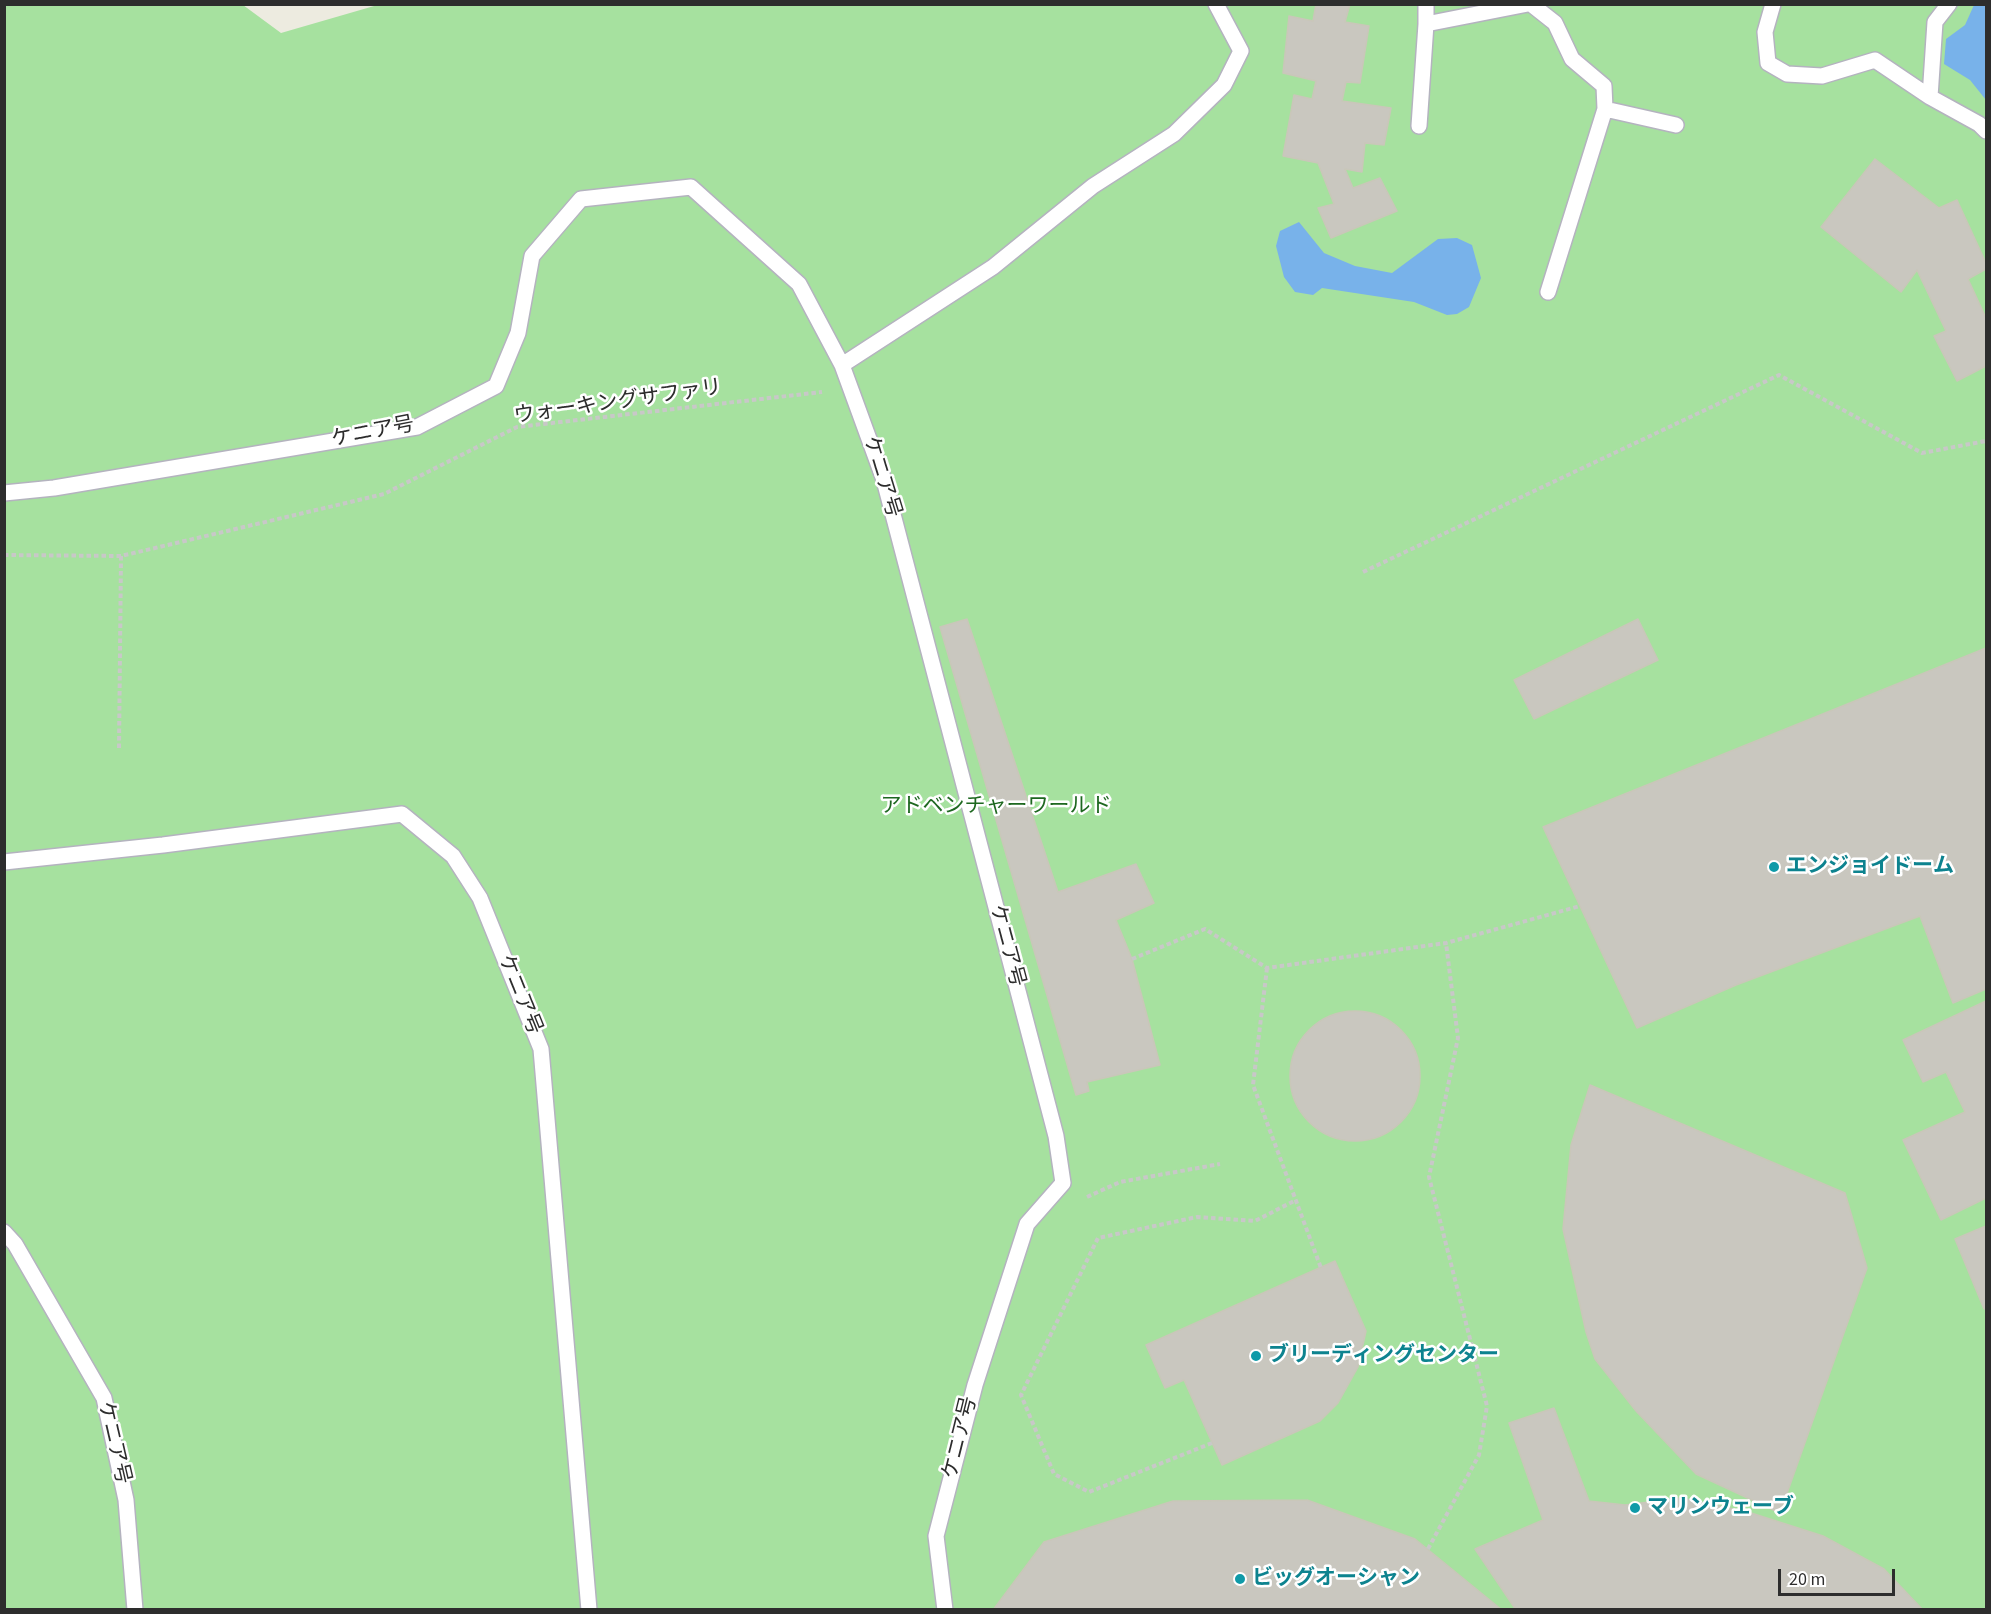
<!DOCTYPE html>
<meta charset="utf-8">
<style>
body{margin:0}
#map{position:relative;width:1991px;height:1614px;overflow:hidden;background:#edebe0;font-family:"Source Sans 3",sans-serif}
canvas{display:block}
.frame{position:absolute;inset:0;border:6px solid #2d2d2d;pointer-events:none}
.scale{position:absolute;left:1778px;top:1569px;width:117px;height:27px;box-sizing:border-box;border:3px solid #2d2d2d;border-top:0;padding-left:8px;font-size:18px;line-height:21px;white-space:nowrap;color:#2d2d2d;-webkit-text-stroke:4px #fff;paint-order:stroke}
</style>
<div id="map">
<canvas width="1991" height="1614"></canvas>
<div class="frame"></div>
<div class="scale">20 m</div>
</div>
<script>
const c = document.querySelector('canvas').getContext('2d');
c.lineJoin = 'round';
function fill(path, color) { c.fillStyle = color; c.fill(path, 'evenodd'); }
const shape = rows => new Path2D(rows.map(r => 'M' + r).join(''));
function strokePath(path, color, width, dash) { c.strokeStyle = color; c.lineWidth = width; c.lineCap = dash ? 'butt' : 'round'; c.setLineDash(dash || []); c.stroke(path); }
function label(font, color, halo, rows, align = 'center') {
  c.font = font + ' "Source Sans 3","Noto Sans JP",sans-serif'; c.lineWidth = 5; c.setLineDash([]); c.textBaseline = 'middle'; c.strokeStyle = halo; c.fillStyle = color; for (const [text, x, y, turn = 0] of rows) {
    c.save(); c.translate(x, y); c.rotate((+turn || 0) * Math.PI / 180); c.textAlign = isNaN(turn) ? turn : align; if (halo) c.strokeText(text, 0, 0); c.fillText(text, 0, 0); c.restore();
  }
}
const green = shape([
 [381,4,1986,5,1986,1609,5,1610,5,5,243,5,281,33]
]);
const water = shape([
 [1974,5,1986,5,1986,100,1970,80,1944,64,1946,39,1965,25],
 [1299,222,1324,253,1355,266,1392,273,1438,239,1457,238,1472,245,1481,278,1469,307,1457,314,1447,315,1414,302,1322,288,1313,295,1295,292,1284,277,1276,246,1280,231]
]);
const building = shape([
 [1316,4,1350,4,1345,22,1369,26,1360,83,1346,82,1342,101,1391,108,1384,145,1365,143,1362,172,1345,169,1353,188,1380,178,1397,211,1331,238,1318,208,1334,204,1318,163,1283,156,1294,95,1312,99,1316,81,1283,73,1289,16,1313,21,1316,4],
 [1875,159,1939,208,1957,200,1986,263,1986,269,1968,279,1986,318,1986,366,1957,381,1934,336,1946,331,1917,270,1901,292,1821,227,1875,159],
 [967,619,1058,892,1136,864,1154,903,1116,920,1132,959,1160,1065,1087,1082,1089,1091,1076,1095,940,627,967,619],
 [1638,619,1658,660,1534,719,1514,680,1638,619],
 [1986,648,1986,989,1953,1003,1920,916,1736,985,1637,1028,1543,827,1986,648],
 [1986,1001,1986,1198,1941,1220,1903,1140,1965,1112,1946,1072,1923,1082,1903,1040,1986,1001],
 '1290 1076a65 65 0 1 1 130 0a65 65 0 1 1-130 0Z',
 [1590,1085,1845,1193,1867,1268,1780,1513,1696,1474,1636,1411,1595,1359,1586,1332,1563,1229,1571,1145,1590,1085],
 [1986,1226,1986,1308,1984,1309,1955,1239,1986,1226],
 [1335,1261,1366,1331,1358,1367,1338,1403,1320,1421,1222,1465,1184,1380,1165,1388,1146,1345,1335,1261],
 [1554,1408,1589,1501,1625,1505,1681,1498,1748,1512,1823,1536,1884,1569,1923,1610,1516,1610,1475,1549,1543,1520,1509,1423,1554,1408],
 [1307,1500,1415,1539,1502,1610,993,1610,1044,1542,1173,1501,1307,1500]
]);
const path = shape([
 [4,555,121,556,384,494,517,427,822,392],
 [1363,572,1779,375,1922,453,1986,441],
 [119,748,121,556],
 [1132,959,1205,929,1267,968,1446,943,1580,906],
 [1267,968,1253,1085,1321,1268],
 [1087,1197,1120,1182,1220,1164],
 [1212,1443,1089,1492,1054,1474,1021,1395,1098,1238,1197,1217,1255,1221,1296,1200],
 [1428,1549,1479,1455,1487,1406,1429,1177,1458,1038,1446,943]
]);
const lane = shape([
 [1531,4,1555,23,1572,59,1604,86,1605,109,1548,292],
 [1773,4,1765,32,1768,63,1787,74,1822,76,1875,60,1930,97],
 [1949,4,1935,22,1930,97,1979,124,1986,131],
 [1426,24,1528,4],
 [1605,109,1676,125],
 [1419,126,1426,24,1426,4],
 [842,365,993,267,1093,186,1174,134,1224,85,1241,51,1216,4],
 [4,493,54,488,417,427,496,386,518,333,532,256,581,199,691,187,799,284,842,365,884,480,1056,1136,1063,1183,1027,1224,975,1385,936,1536,945,1610],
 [4,862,163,845,402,814,453,856,480,898,541,1049,589,1610],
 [4,1232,15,1244,104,1398,126,1500,135,1610]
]);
const markers = [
 [1774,867,6,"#0f9aa8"],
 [1256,1356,6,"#0f9aa8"],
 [1635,1508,6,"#0f9aa8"],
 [1240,1579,6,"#0f9aa8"]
];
const streetNames = [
 ["ウォーキングサファリ",618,403,-8],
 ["ケニア号",373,433,-11],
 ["ケニア号",881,477,73],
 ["ケニア号",1006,946,75],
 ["ケニア号",519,995,68],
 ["ケニア号",961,1438,-76],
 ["ケニア号",113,1443,77]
];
const parkNames = [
 ["アドベンチャーワールド",996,807]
];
const cultureNames = [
 ["エンジョイドーム",1786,867],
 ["ブリーディングセンター",1268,1356],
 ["マリンウェーブ",1647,1508],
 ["ビッグオーシャン",1252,1579]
];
fill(green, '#a6e19f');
fill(water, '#78b2ea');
fill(building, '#c9c7bf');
strokePath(building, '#c9c7b9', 1.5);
strokePath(lane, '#b4b3bf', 18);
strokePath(path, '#c8c8c8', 4, [4.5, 3]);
strokePath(lane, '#fff', 15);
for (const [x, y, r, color] of markers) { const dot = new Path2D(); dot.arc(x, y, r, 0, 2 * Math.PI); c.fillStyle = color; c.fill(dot); strokePath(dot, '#fff', 2); }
label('21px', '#2d2d2d', '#fff', streetNames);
label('21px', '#1e6820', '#fff', parkNames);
label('bold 21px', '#0d838f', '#fff', cultureNames, 'left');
</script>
